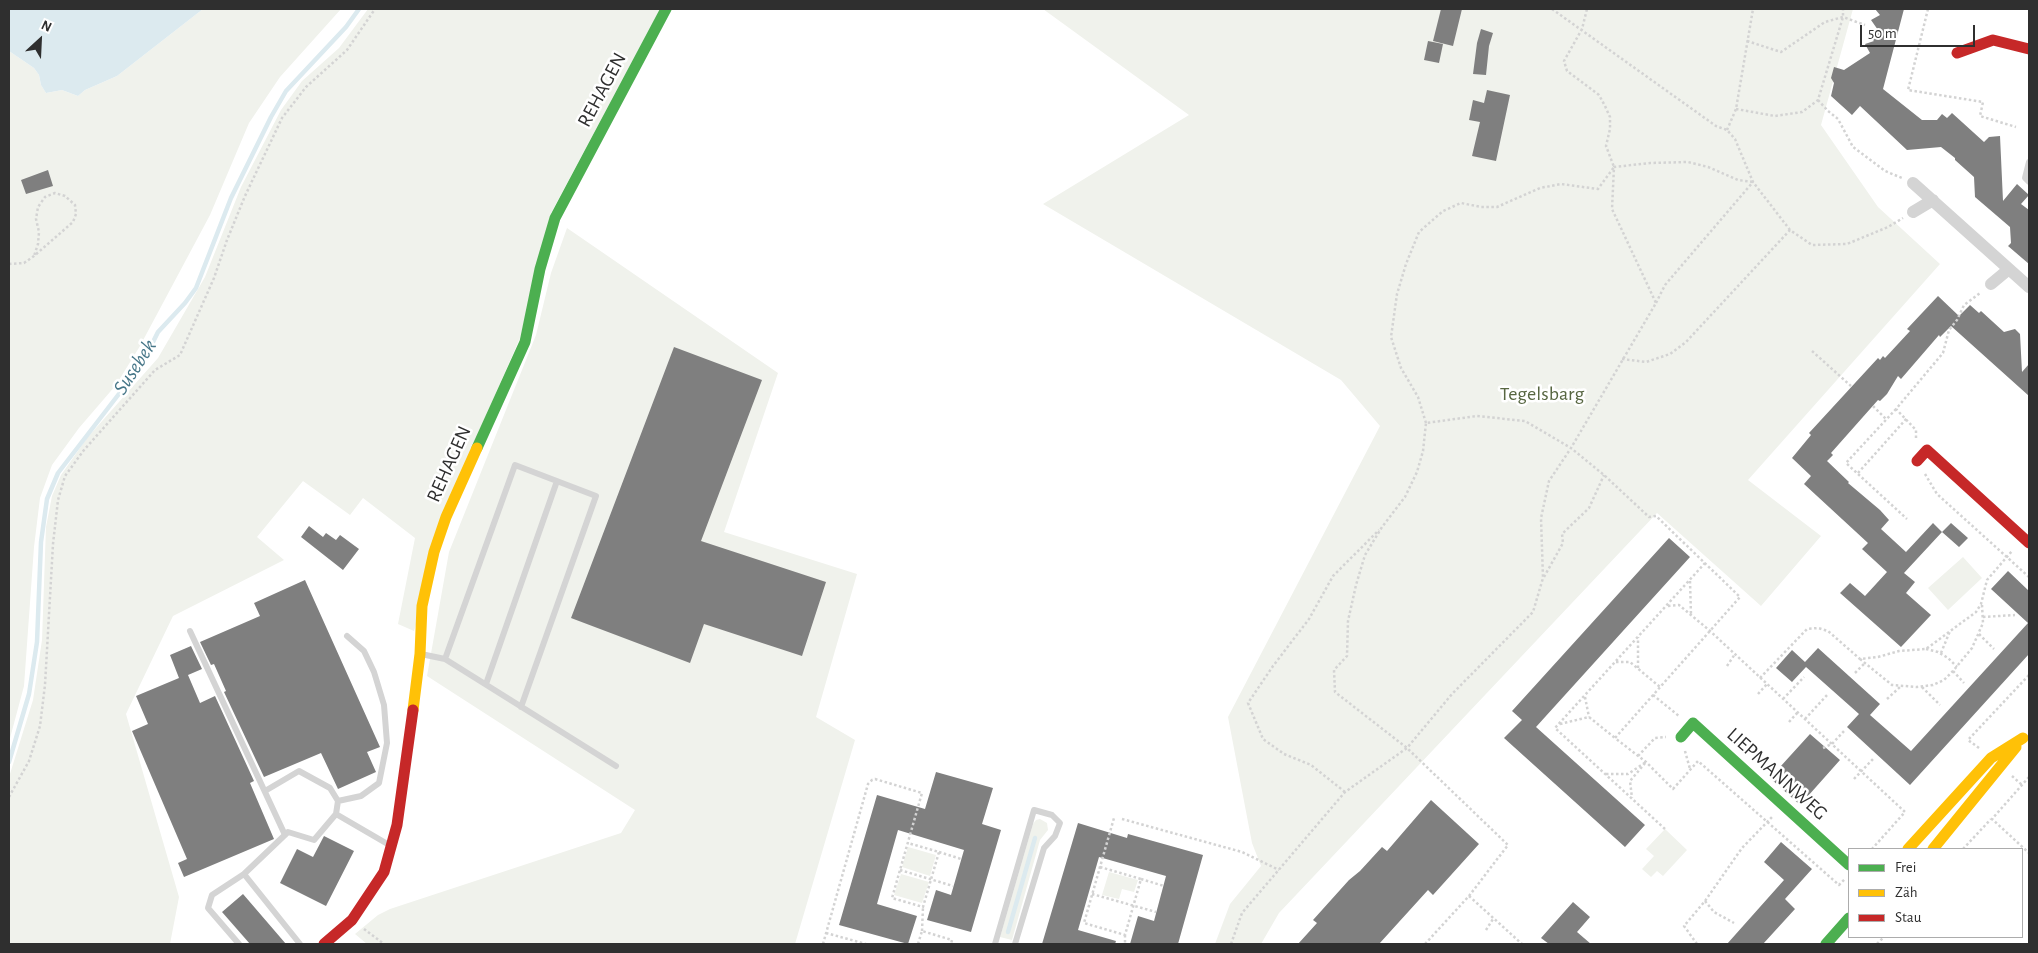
<!DOCTYPE html>
<meta charset="utf-8">
<style>
body{margin:0}
#map{position:relative;width:2038px;height:953px;overflow:hidden;background:#fff;font-family:"Alegreya Sans",sans-serif}
canvas{display:block}
.frame{position:absolute;inset:0;border:10px solid #2f2f2f;pointer-events:none}
.legend{position:absolute;left:1848px;top:848px;width:175px;height:90px;box-sizing:border-box;background:#fff;border:1px solid #acacac;margin:0;padding:6px 9px;list-style:none;font-size:15px;color:#2f2f2f}
.legend li{display:flex;align-items:center;gap:10px;height:25px}
.legend b{width:25px;border:1px solid #acacac}
.north{position:absolute;left:15px;top:15px;width:50px;height:50px;-webkit-text-stroke:4px #fff;paint-order:stroke;rotate:25deg;font-size:14px;font-weight:700;line-height:20px;text-align:center;color:#2f2f2f}
.north::after{content:'';display:block;margin:auto;width:18px;height:22px;background:#2f2f2f;clip-path:polygon(50% 0,100% 100%,50% 72%,0 100%)}
.scale{position:absolute;left:1860px;top:25px;width:115px;height:22px;box-sizing:border-box;border:2px solid #2f2f2f;border-top:0;padding-left:6px;font-size:15px;line-height:18px;white-space:nowrap;color:#2f2f2f;-webkit-text-stroke:4px #fff;paint-order:stroke}
</style>
<div id="map">
<canvas width="2038" height="953"></canvas>
<div class="frame"></div>
<ul class="legend">
<li><b style="height:6px;background:#4caf50"></b>Frei</li>
<li><b style="height:6px;background:#ffc107"></b>Zäh</li>
<li><b style="height:6px;background:#c62828"></b>Stau</li>
</ul>
<div class="north">N</div>
<div class="scale">50 m</div>
</div>
<script>
const c = document.querySelector('canvas').getContext('2d');
c.lineJoin = 'round';
function fill(path, color) { c.fillStyle = color; c.fill(path, 'evenodd'); }
const shape = rows => new Path2D(rows.map(r => 'M' + r).join(''));
function strokePath(path, color, width, dash) { c.strokeStyle = color; c.lineWidth = width; c.lineCap = dash ? 'butt' : 'round'; c.setLineDash(dash || []); c.stroke(path); }
function label(font, color, halo, rows, align = 'center') {
  c.font = font + ' "Alegreya Sans",sans-serif'; c.lineWidth = 5; c.setLineDash([]); c.textBaseline = 'middle'; c.strokeStyle = halo; c.fillStyle = color; for (const [text, x, y, turn = 0] of rows) {
    c.save(); c.translate(x, y); c.rotate((+turn || 0) * Math.PI / 180); c.textAlign = isNaN(turn) ? turn : align; if (halo) c.strokeText(text, 0, 0); c.fillText(text, 0, 0); c.restore();
  }
}
const green = shape([
 [203,9,341,9,280,77,249,123,210,215,140,346,116,385,79,428,52,465,40,498,34,547,24,686,9,742,9,51,34,68,39,75,41,85,46,93,62,90,78,96,85,90,117,76],
 [368,9,660,9,551,213,520,338,476,438,414,631,398,624,415,538,363,498,350,515,303,481,257,537,284,560,173,616,126,714,179,897,170,944,9,944,9,777,33,700,42,640,46,527,52,496,61,475,87,438,158,358,205,277,241,187,281,110,302,81,339,48],
 [1043,9,1853,9,1821,125,1878,207,1940,264,1748,480,1821,536,1761,606,1657,513,1279,913,1261,944,1215,944,1230,904,1261,866,1252,843,1228,717,1380,426,1341,380,1043,204,1189,115],
 [567,228,778,373,724,532,857,574,816,717,855,740,795,944,367,944,355,934,378,915,390,909,621,833,635,810,427,676,449,552,536,335,551,273],
 [1963,557,1982,578,1948,610,1928,588],
 [1040,819,1047,823,1048,830,1040,840,1012,940,1000,937,1033,824,1036,820],
 [1665,829,1687,850,1663,876,1657,871,1651,877,1642,869,1654,856,1646,849],
 [908,847,936,855,930,876,902,867],
 [1109,872,1138,880,1134,892,1122,889,1119,899,1102,895],
 [901,874,929,882,922,903,894,895]
]);
const water = shape([
 [9,9,203,9,117,76,85,90,78,96,62,90,46,93,41,85,39,75,34,68,9,51]
]);
const stream = shape([
 [9,762,29,694,37,642,41,542,47,499,58,473,142,364,158,332,185,303,196,288,231,198,271,117,286,91,346,27,359,9],
 [1008,932,1035,838]
]);
const building = shape([
 [1441,9,1462,9,1453,46,1433,41],
 [1875,9,1904,9,1883,89,1922,120,1937,120,1942,114,1947,118,1952,113,1984,142,1989,137,2000,136,2003,201,2017,184,2029,195,2021,204,2029,210,2029,264,2008,246,2011,243,2010,227,1975,197,1974,177,1955,160,1955,158,1941,147,1907,150,1860,106,1852,115,1831,96,1834,83,1831,78,1834,67,1844,70,1870,53,1865,44,1874,41,1867,34,1878,30,1871,20,1880,15],
 [1481,29,1493,33,1489,46,1486,75,1473,74,1477,43],
 [1428,41,1443,44,1439,63,1424,60],
 [1487,90,1510,95,1496,161,1472,156,1480,122,1469,120,1473,100,1484,103],
 [48,170,53,186,26,194,21,180],
 [1938,296,1959,316,1970,305,1979,313,1981,311,2004,332,2015,329,2020,334,2022,372,2029,364,2029,396,1951,326,1940,337,1939,335,1901,379,1898,376,1887,394,1880,401,1878,400,1831,453,1833,455,1827,461,1849,482,1848,483,1880,510,1889,520,1881,529,1906,552,1933,523,1942,532,1904,573,1915,582,1906,593,1931,615,1901,647,1840,593,1850,583,1865,596,1887,572,1862,549,1868,543,1804,484,1811,476,1792,458,1811,435,1809,433,1878,358,1880,360,1883,356,1885,358,1910,331,1907,329],
 [674,347,762,380,701,541,826,582,802,656,704,624,690,663,571,618],
 [1951,523,1968,538,1959,547,1942,532],
 [309,526,323,537,326,533,336,540,340,535,359,549,343,570,301,537],
 [1669,538,1690,557,1536,727,1645,825,1625,847,1504,738,1522,720,1512,711],
 [2008,571,2029,591,2029,654,1910,785,1847,727,1859,714,1806,667,1792,682,1776,668,1792,650,1805,662,1818,648,1880,704,1870,715,1911,751,2028,623,1991,589],
 [305,580,380,747,367,752,376,772,338,789,321,753,264,777,224,692,226,691,214,664,211,665,200,642,260,616,254,603],
 [191,646,202,669,188,675,200,703,215,696,254,781,250,783,274,839,184,877,178,863,187,859,132,731,148,724,136,696,179,678,170,655],
 [1810,734,1840,760,1800,805,1770,778],
 [936,772,993,788,982,824,1001,830,971,932,927,920,936,890,951,895,964,850,898,830,877,904,917,916,908,944,839,925,877,795,925,809],
 [1431,800,1479,844,1433,895,1428,890,1379,944,1298,944,1317,923,1313,920,1349,880,1360,871,1382,847,1387,851],
 [1078,823,1127,838,1128,834,1203,855,1178,944,1130,944,1138,916,1154,921,1166,876,1099,857,1078,930,1116,941,1115,944,1042,944],
 [324,836,354,851,326,906,280,883,297,849,313,857],
 [1781,842,1812,869,1785,899,1795,909,1763,944,1727,944,1784,880,1764,862],
 [243,894,286,944,250,944,222,912],
 [1573,902,1590,917,1577,932,1591,944,1549,944,1541,938]
]);
const path = shape([
 [1552,9,1716,126,1727,130,1735,139,1753,182,1790,230,1812,245,1847,244,1888,227,1903,218],
 [1928,9,1908,90,1983,102,1980,116,2016,127],
 [1747,41,1781,52,1825,22,1843,17,1865,25],
 [1818,100,1828,111,1838,119,1853,147,1885,171,1902,178],
 [1736,109,1775,116,1802,112,1818,100,1843,17,1843,9],
 [1727,130,1736,109,1753,9],
 [9,264,24,263,34,256,73,222,76,214,75,205,65,196,55,193,45,197,38,207,36,219,39,232,38,244,34,256],
 [1656,303,1665,285,1753,182],
 [1812,351,1851,386],
 [1622,359,1646,362,1670,354,1686,342,1790,230],
 [1873,406,1886,419],
 [1896,409,1846,463,1907,519],
 [1426,423,1418,397,1401,368,1391,337,1397,294,1406,264,1419,232,1443,211,1461,203,1481,207,1497,207,1540,188,1561,184,1598,189,1614,167,1606,146,1610,129,1610,117,1605,106,1599,95,1567,71,1564,61,1582,29,1587,9],
 [1916,438,1916,430,1896,409,1943,353,1949,330,1957,320,1964,305,1980,293],
 [1858,473,1907,418],
 [1925,474,1937,494,2029,577],
 [1544,577,1563,543,1562,534,1589,508,1604,475],
 [1690,581,1691,615],
 [1668,606,1679,605,1709,630,1905,812,1872,849],
 [1983,617,2015,615],
 [1979,634,1994,649],
 [1926,649,1938,652,1948,658,1957,667],
 [1941,653,1950,631],
 [1860,659,1892,685,1917,687,1933,685,1944,680,1953,671,1972,648,1983,623,1982,605],
 [1616,662,1630,662,1660,687],
 [1727,666,1735,654],
 [1638,668,1638,637],
 [1953,671,1964,683],
 [1855,673,1865,663],
 [1760,678,1807,629,1818,628,1828,631,1860,659,1878,657,1899,651,1926,649,1976,612,1981,604,1987,580,2012,551],
 [1922,687,1940,705],
 [1758,694,1767,684],
 [1653,695,1679,716],
 [1585,697,1589,717],
 [1783,699,1804,677],
 [1887,699,1900,687],
 [1805,719,1828,694],
 [1789,722,1798,712],
 [1560,724,1589,717,1615,738],
 [1823,748,1832,744,1844,731],
 [1979,748,1968,740,2029,675],
 [1685,751,1690,769],
 [1638,756,1655,738,1666,737],
 [1606,774,1628,774,1646,762,1630,781,1632,798],
 [2012,776,2022,785],
 [2029,777,1992,819,2029,853],
 [1854,779,1873,759],
 [1345,792,1311,765,1284,754,1263,739,1248,703,1273,666,1309,619,1333,576,1379,530],
 [9,797,29,761,40,726,45,685,53,544,58,500,65,476,84,450,155,370,180,355,214,278,227,240,245,196,282,118,306,87,347,50,375,9],
 [1122,819,1242,852,1279,870],
 [1665,829,1555,728,1705,563],
 [1963,849,1991,819],
 [939,852,961,859],
 [1100,867,1141,879,1125,935,1084,923,1114,818],
 [900,870,953,886],
 [1141,879,1164,886],
 [1092,894,1156,912],
 [1469,896,1522,944],
 [1705,901,1714,912,1734,923],
 [364,929,384,944],
 [1486,930,1493,919],
 [922,931,923,907],
 [826,933,866,944],
 [1125,935,1125,944],
 [823,944,868,784,872,780,875,779,922,793,892,898,923,907,939,852,908,843],
 [918,944,922,931,952,940,951,944],
 [1231,944,1242,913,1345,792,1407,748,1452,694,1533,612,1543,578,1541,518,1549,481,1571,448,1656,303,1612,209,1614,167,1650,163,1688,162,1708,167,1738,180,1753,182],
 [1425,944,1469,896,1508,845,1407,748,1335,692,1334,670,1347,656,1348,621,1356,585,1365,555,1382,527,1405,497,1417,472,1423,451,1426,423,1477,416,1525,421,1571,448,1604,475,1649,517,1656,516,1740,597,1615,738,1646,762,1673,789,1698,761,1839,885,1845,879],
 [1697,944,1684,926,1705,901,1742,848,1773,816],
 [1877,944,1884,937]
]);
const lane = shape([
 [2029,162,2025,178,2029,182],
 [190,631,285,835],
 [421,654,445,659,616,766],
 [445,659,515,465,596,496,521,707],
 [486,684,557,481],
 [265,791,299,771,330,788,338,801,336,814],
 [338,801,361,796,379,783,387,743,384,705,374,672,364,651,347,636],
 [239,944,208,908,212,895,244,874],
 [300,944,244,874,288,832,314,840,336,814,391,846],
 [995,944,1034,810,1052,815,1060,823,1055,836,1044,848,1015,944]
]);
const street = shape([
 [1913,183,2029,287],
 [1913,212,1933,200],
 [1991,284,2009,269]
]);
const fast = shape([
 [477,448,525,342,540,269,555,218,666,9],
 [1681,737,1693,723,1849,865],
 [1826,944,1849,918]
]);
const slow = shape([
 [413,710,420,654,422,606,434,552,446,517,477,448],
 [1908,849,1991,758,2023,738],
 [1933,849,2016,747]
]);
const jam = shape([
 [1957,53,1993,40,2029,49],
 [1917,461,1927,450,2029,543],
 [324,944,352,920,384,872,397,825,413,710]
]);
const streetNames = [
 ["REHAGEN",602,90,-62],
 ["REHAGEN",449,464,-66],
 ["LIEPMANNWEG",1777,774,42]
];
const parkNames = [
 ["Tegelsbarg",1542,394]
];
const waterNames = [
 ["Susebek",135,367,-57]
];
fill(green, '#f0f2ec');
fill(water, '#dceaef');
strokePath(stream, '#dceaef', 4.5);
fill(building, '#7f7f7f');
strokePath(path, '#d3d3d3', 2.5, [2.5, 2.5]);
strokePath(lane, '#d4d4d4', 6);
strokePath(street, '#d4d4d4', 12);
strokePath(fast, '#4caf50', 11);
strokePath(slow, '#ffc107', 11);
strokePath(jam, '#c62828', 11);
label('20px', '#2f2f2f', '#fff', streetNames);
label('20px', '#576641', '#fff', parkNames);
label('italic 21px', '#467688', '#fff', waterNames);
</script>
